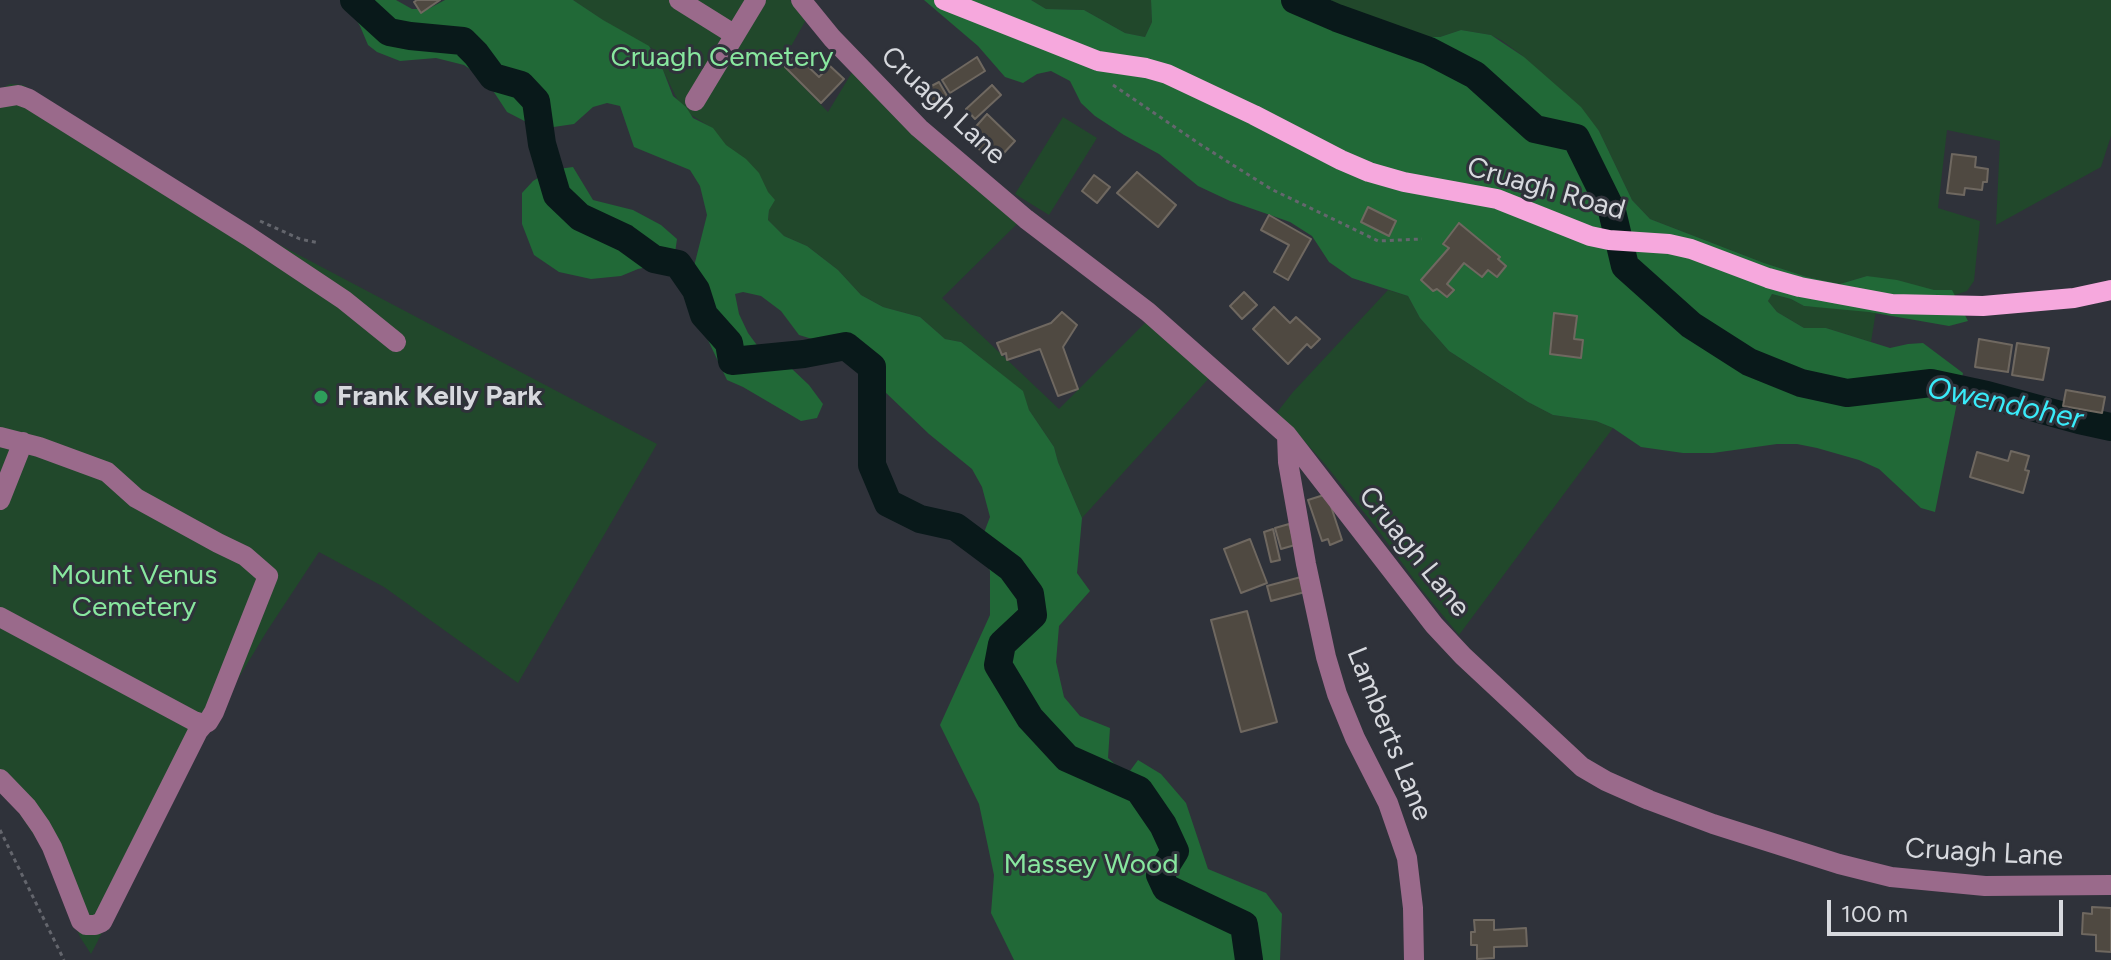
<!DOCTYPE html>
<style>
body{margin:0}
#map{position:relative;width:2111px;height:960px;overflow:hidden;background:#2f323a;font-family:Figtree,sans-serif}
canvas{display:block}
.scale{position:absolute;left:1827px;top:900px;width:236px;height:36px;box-sizing:border-box;border:4px solid #d7d9de;border-top:0;padding-left:10px;font-size:24px;line-height:28px;white-space:nowrap;color:#d7d9de;-webkit-text-stroke:6px #2f323a;paint-order:stroke}
</style>
<div id="map">
<canvas width="2111" height="960"></canvas>
<div class="scale">100 m</div>
</div>
<script>
const c = document.querySelector('canvas').getContext('2d');
c.lineJoin = 'round';
function fill(path, color) { c.fillStyle = color; c.fill(path, 'evenodd'); }
const shape = rows => new Path2D(rows.map(r => 'M' + r).join(''));
function strokePath(path, color, width, dash) { c.strokeStyle = color; c.lineWidth = width; c.lineCap = dash ? 'butt' : 'round'; c.setLineDash(dash || []); c.stroke(path); }
function label(font, color, halo, rows, align = 'center') {
  c.font = font + ' Figtree,sans-serif'; c.lineWidth = 6; c.setLineDash([]); c.textBaseline = 'middle'; c.strokeStyle = halo; c.fillStyle = color; for (const [text, x, y, turn = 0] of rows) {
    c.save(); c.translate(x, y); c.rotate((+turn || 0) * Math.PI / 180); c.textAlign = isNaN(turn) ? turn : align; if (halo) c.strokeText(text, 0, 0); c.fillText(text, 0, 0); c.restore();
  }
}
const green = shape([
 [573,0,790,0,807,18,781,64,828,112,854,69,1019,222,942,298,1059,409,1146,322,1211,376,1082,518,1058,462,1054,447,1029,410,1022,391,961,342,945,339,920,317,883,307,861,295,838,270,807,246,784,236,768,220,769,210,726,156,710,127,682,109,652,48,635,42],
 [1031,0,1151,0,1152,22,1145,37,1125,33,1084,10,1046,9],
 [1331,0,2111,0,2111,136,2101,167,1996,225,2000,141,1947,130,1938,208,1980,221,1974,281,1967,291,1955,295,1867,276,1840,284,1807,277,1764,263,1650,219,1632,200,1599,131,1524,57,1501,40,1491,35,1461,30,1440,37,1414,37,1382,30,1366,24],
 [10,84,23,85,261,235,657,444,518,683,384,587,319,552,267,631,210,725,91,954,80,937,41,846,13,804,0,792,0,89],
 [1063,117,1097,138,1049,215,1015,194],
 [1388,290,1408,296,1420,318,1449,351,1528,402,1553,415,1596,421,1613,428,1459,635,1421,589,1375,526,1323,462,1290,425,1275,415,1293,392],
 [1771,294,1791,299,1804,306,1876,311,1871,342,1826,328,1804,328,1777,312,1768,301]
]);
const forest = shape([
 [344,0,396,0,412,9,428,9,445,0,573,0,603,20,649,46,663,70,673,96,686,107,693,118,713,128,726,145,746,159,759,173,768,192,775,200,769,210,768,220,784,236,807,246,838,270,861,295,883,307,920,317,945,339,961,342,1023,391,1029,410,1054,447,1058,462,1082,518,1077,573,1090,591,1059,626,1056,662,1064,697,1080,716,1110,728,1108,758,1127,775,1138,760,1161,774,1186,803,1208,869,1266,893,1282,914,1280,960,1014,960,991,913,994,875,979,804,940,725,990,615,990,571,982,550,985,530,990,517,982,487,972,469,929,434,861,369,832,345,799,335,781,311,761,296,743,292,735,294,739,314,748,333,762,352,791,368,809,385,823,404,817,418,801,421,743,387,727,380,707,338,691,314,689,286,707,215,700,186,690,170,634,147,620,106,607,103,593,107,574,124,540,129,507,112,486,80,464,65,436,58,400,61,377,52,368,45,360,26],
 [924,0,1031,0,1046,9,1084,10,1125,33,1145,37,1152,22,1151,0,1331,0,1366,24,1382,30,1413,37,1440,37,1461,30,1491,35,1524,57,1581,107,1599,131,1632,200,1650,219,1764,263,1807,277,1840,284,1867,276,1897,280,1934,290,1952,290,1968,321,1949,326,1869,312,1804,306,1791,299,1772,294,1768,301,1777,312,1804,328,1826,328,1890,348,1908,344,1923,343,1963,373,1935,512,1921,508,1879,469,1859,460,1817,448,1797,444,1777,444,1713,453,1683,453,1641,447,1613,428,1596,421,1553,415,1528,402,1449,351,1420,318,1408,296,1352,278,1329,262,1312,236,1290,222,1230,201,1198,186,1159,154,1124,135,1095,116,1081,103,1070,81,1051,71,1037,74,1023,83,1005,77,978,46],
 [1459,224,1499,257,1498,259,1506,266,1497,277,1488,270,1481,277,1464,263,1447,284,1454,290,1447,297,1437,289,1433,291,1422,279,1449,248,1443,243],
 [1554,314,1577,316,1574,339,1583,340,1581,357,1550,354],
 [573,167,593,200,633,210,661,225,677,239,675,253,662,264,638,269,621,276,591,279,559,272,534,255,522,224,522,193,533,181,551,170]
]);
const river = shape([
 [354,0,389,32,410,36,463,41,476,54,493,77,521,85,536,101,542,144,557,195,580,217,625,238,654,259,678,264,696,290,704,315,729,343,732,361,804,354,846,346,872,367,872,465,888,503,920,519,956,527,1011,568,1030,594,1033,615,1002,644,998,665,1030,718,1067,758,1139,790,1163,825,1175,851,1160,875,1166,888,1244,925,1249,960],
 [1295,0,1337,18,1429,51,1475,75,1535,129,1576,138,1612,211,1625,266,1691,325,1749,362,1801,383,1847,393,1931,383,1987,395,2079,420,2111,427]
]);
const building = shape([
 [417,0,440,0,421,13,414,2,417,0],
 [796,55,819,77,830,66,844,79,821,103,785,67,796,55],
 [977,57,985,71,950,93,942,80,977,57],
 [939,82,947,96,931,106,922,91,939,82],
 [992,85,1001,95,975,119,966,109,992,85],
 [987,114,1015,141,1002,155,995,149,987,157,975,145,980,139,972,131,987,114],
 [1952,154,1976,157,1975,167,1988,169,1987,182,1983,182,1982,190,1965,188,1964,195,1947,193,1952,154],
 [1137,172,1176,205,1158,227,1117,193,1137,172],
 [1094,175,1110,187,1097,203,1082,191,1094,175],
 [1368,207,1396,221,1389,236,1361,222,1368,207],
 [1269,215,1311,239,1288,280,1274,272,1289,245,1261,230,1269,215],
 [1459,223,1500,257,1498,259,1506,266,1497,277,1488,270,1482,277,1464,263,1447,284,1454,290,1447,297,1437,289,1433,291,1421,280,1449,248,1443,244,1459,223],
 [1244,292,1257,305,1242,319,1230,306,1244,292],
 [1274,307,1290,323,1296,317,1320,339,1311,348,1307,344,1288,364,1253,329,1274,307],
 [1062,312,1077,325,1063,347,1078,389,1058,396,1040,349,1007,360,1006,353,1002,355,997,343,1051,323,1062,312],
 [1554,313,1577,316,1574,339,1583,340,1581,358,1550,354,1554,313],
 [1979,339,2012,345,2008,372,1975,367,1979,339],
 [2017,343,2049,348,2043,380,2012,375,2017,343],
 [2066,390,2105,397,2102,413,2063,406,2066,390],
 [2011,451,2029,456,2025,470,2029,471,2023,493,1970,477,1977,452,2008,461,2011,451],
 [1327,494,1342,540,1330,545,1328,539,1322,541,1308,500,1327,494],
 [1289,524,1295,545,1281,549,1275,528,1289,524],
 [1273,529,1280,560,1271,562,1264,532,1273,529],
 [1250,539,1267,583,1241,593,1224,549,1250,539],
 [1301,577,1305,592,1271,601,1267,586,1301,577],
 [1247,611,1277,722,1241,732,1211,620,1247,611],
 [2092,907,2111,908,2111,952,2096,951,2096,935,2082,934,2083,913,2092,914,2092,907],
 [1474,920,1494,920,1494,930,1526,928,1527,946,1494,947,1494,958,1477,959,1477,945,1471,945,1471,932,1475,932,1474,920]
]);
const path = shape([
 [1113,85,1198,143,1271,189,1378,241,1422,239],
 [260,221,300,239,319,243],
 [0,830,64,960]
]);
const minor = shape([
 [679,0,735,35],
 [801,0,832,38,919,128,1026,219,1148,312,1287,435,1434,625,1463,656,1582,767,1606,781,1649,800,1713,824,1839,864,1891,877,1985,886,2111,885],
 [0,98,18,95,29,99,248,236,344,300,396,342],
 [695,101,756,0],
 [1287,435,1288,462,1306,564,1326,657,1337,694,1355,738,1388,803,1407,858,1413,908,1414,960],
 [0,437,39,447,107,472,136,498,218,543,245,556,268,576,214,712,208,722,204,724,198,731,102,922,95,925,86,925,81,921,52,847,41,827,27,807,0,779],
 [0,500,23,442],
 [0,617,194,721,204,724]
]);
const major = shape([
 [944,0,1098,61,1146,68,1167,74,1254,115,1341,160,1369,172,1404,182,1497,199,1590,236,1609,240,1669,244,1691,249,1768,278,1800,287,1892,304,1983,306,2074,298,2111,290]
]);
const markers = [
 [321,397,8,"#2e9e5b"]
];
const parkNames = [
 ["Cruagh Cemetery",722,58],
 ["Mount Venus",134,576],
 ["Cemetery",134,608],
 ["Massey Wood",1091,865]
];
const streetNames = [
 ["Cruagh Lane",943,106,43],
 ["Cruagh Road",1546,189,16],
 ["Cruagh Lane",1414,552,51],
 ["Lamberts Lane",1389,734,68],
 ["Cruagh Lane",1984,853,3]
];
const poiNames = [
 ["Frank Kelly Park",337,397]
];
const waterNames = [
 ["Owendoher",2005,404,12]
];
fill(green, '#21482b');
fill(forest, '#216937');
strokePath(river, '#09191a', 28);
fill(building, '#4f4941');
strokePath(building, '#6f6860', 2);
strokePath(path, '#64666d', 3, [4, 4]);
strokePath(minor, '#9a6a8b', 20);
strokePath(major, '#f6a8dd', 20);
for (const [x, y, r, color] of markers) { const dot = new Path2D(); dot.arc(x, y, r, 0, 2 * Math.PI); c.fillStyle = color; c.fill(dot); strokePath(dot, '#2f323a', 3); }
label('28px', '#88e79f', '#2f323a', parkNames);
label('28px', '#d7d9de', '#2f323a', streetNames);
label('bold 28px', '#d7d9de', '#2f323a', poiNames, 'left');
label('italic 30px', '#39ebf9', '#2f323a', waterNames);
</script>
